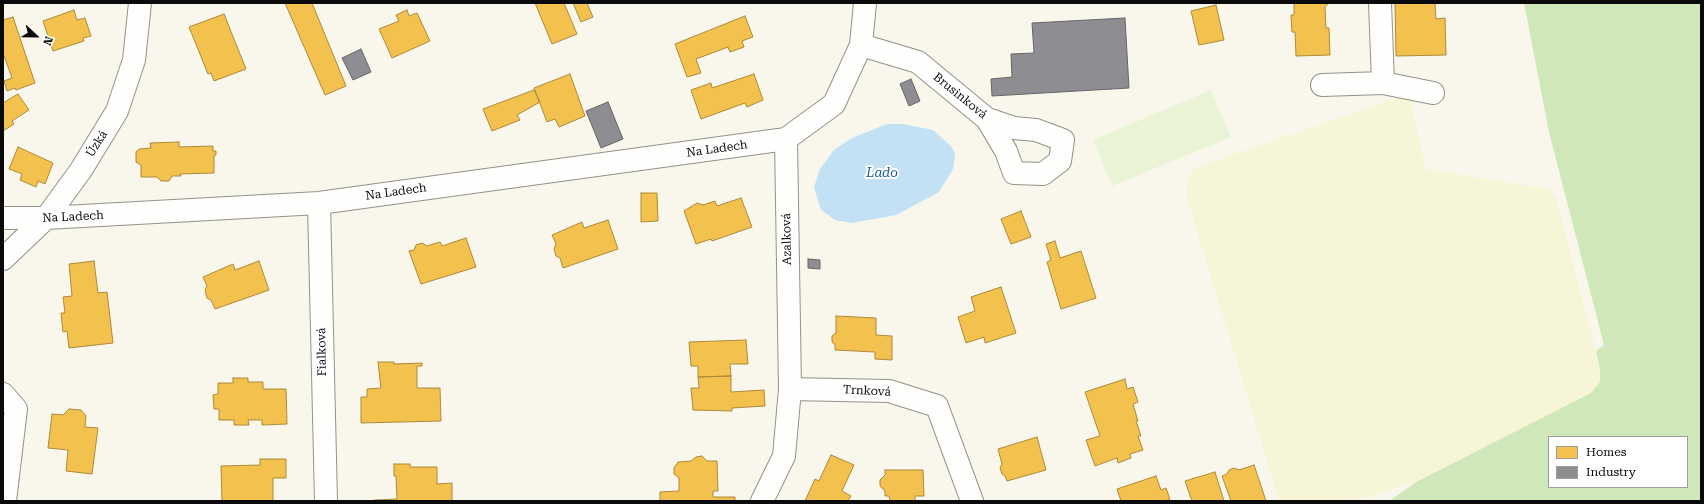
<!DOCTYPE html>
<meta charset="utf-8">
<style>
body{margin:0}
#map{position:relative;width:1704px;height:504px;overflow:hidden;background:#f9f7ec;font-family:"Roboto Serif",serif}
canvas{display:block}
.frame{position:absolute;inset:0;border:4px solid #0a0a0a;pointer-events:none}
.legend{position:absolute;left:1548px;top:436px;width:140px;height:52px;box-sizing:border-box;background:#fff;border:1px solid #9d9d9d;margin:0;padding:5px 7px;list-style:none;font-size:12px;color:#0a0a0a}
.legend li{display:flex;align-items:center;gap:8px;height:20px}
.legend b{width:20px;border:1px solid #9d9d9d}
.north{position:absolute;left:16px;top:16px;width:40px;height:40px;-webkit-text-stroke:3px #fff;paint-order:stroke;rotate:112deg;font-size:11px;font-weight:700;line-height:16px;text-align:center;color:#0a0a0a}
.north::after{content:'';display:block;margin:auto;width:14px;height:18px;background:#0a0a0a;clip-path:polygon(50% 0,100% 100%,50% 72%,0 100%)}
</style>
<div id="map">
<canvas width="1704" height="504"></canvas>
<div class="frame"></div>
<ul class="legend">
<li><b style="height:11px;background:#f2c14e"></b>Homes</li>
<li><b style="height:11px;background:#8d8d92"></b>Industry</li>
</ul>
<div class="north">N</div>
</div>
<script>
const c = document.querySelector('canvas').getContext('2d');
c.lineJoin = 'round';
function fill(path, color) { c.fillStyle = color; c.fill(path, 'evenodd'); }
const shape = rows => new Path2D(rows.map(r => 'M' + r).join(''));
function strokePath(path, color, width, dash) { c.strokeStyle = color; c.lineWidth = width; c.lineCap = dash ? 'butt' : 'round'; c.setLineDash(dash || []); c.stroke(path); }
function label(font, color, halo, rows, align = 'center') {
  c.font = font + ' "Roboto Serif",serif'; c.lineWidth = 4; c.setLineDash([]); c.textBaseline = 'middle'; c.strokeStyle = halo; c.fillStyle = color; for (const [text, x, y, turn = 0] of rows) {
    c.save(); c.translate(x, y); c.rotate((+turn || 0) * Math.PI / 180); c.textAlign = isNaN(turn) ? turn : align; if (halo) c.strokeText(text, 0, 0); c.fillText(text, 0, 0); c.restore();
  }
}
const farmland = shape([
 [1409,94,1426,169,1549,189,1557,200,1596,351,1600,370,1600,382,1591,393,1418,481,1357,500,1279,501,1186,195,1187,178,1197,167]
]);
const forest = shape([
 [1524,3,1701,3,1701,501,1389,501,1418,481,1591,393,1600,382,1600,370,1596,351,1604,345,1549,132],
 [1549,437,1687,437,1687,487,1549,487]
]);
const pitch = shape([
 [1211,90,1231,137,1112,186,1093,140]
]);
const water = shape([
 [887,124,903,124,933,130,951,146,955,154,953,169,939,192,896,215,852,223,835,220,821,210,814,187,820,169,834,150,852,138]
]);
const homes = shape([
 [285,3,312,3,346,86,325,95,285,3],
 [535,3,564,3,577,34,552,44,535,3],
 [573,3,587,3,593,17,581,22,573,3],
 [1294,3,1329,3,1325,7,1326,28,1329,28,1330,55,1296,56,1295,32,1292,32,1291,15,1294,15,1294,3],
 [1395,3,1435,3,1436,19,1445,18,1446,55,1396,56,1395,3],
 [1216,5,1224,40,1199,45,1191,11,1216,5],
 [74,10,77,20,85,18,91,36,83,38,84,41,53,51,43,21,74,10],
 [407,10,409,16,417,13,430,41,392,58,379,29,399,21,396,15,407,10],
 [224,14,246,69,214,81,211,73,208,74,189,27,224,14],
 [745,16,753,37,742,41,744,47,730,52,728,47,696,59,701,73,687,77,675,44,745,16],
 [13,17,35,83,16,90,15,88,7,91,4,81,12,78,3,53,3,20,13,17],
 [570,74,585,116,559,127,555,119,547,122,534,88,570,74],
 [754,74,763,100,747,107,745,103,701,119,691,90,711,83,712,88,754,74],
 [534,90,540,102,517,115,520,120,492,131,483,109,534,90],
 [18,94,29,110,12,121,14,124,3,131,3,103,18,94],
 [179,142,179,147,213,146,213,151,216,151,216,155,214,155,214,173,180,174,181,176,172,176,169,181,161,181,157,177,141,177,141,165,136,162,136,152,139,149,151,148,150,143,179,142],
 [18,147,53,163,45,184,38,181,36,187,20,180,22,174,9,169,18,147],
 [641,193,657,193,658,221,641,222,641,193],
 [741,198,752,227,712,241,711,239,696,244,684,211,697,203,703,205,715,201,717,206,741,198],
 [1021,211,1031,237,1011,244,1001,219,1021,211],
 [608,220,618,249,563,268,560,258,556,256,554,249,556,244,552,235,582,222,584,228,608,220],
 [466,238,476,267,421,284,409,251,414,250,416,245,422,243,427,246,440,242,442,246,466,238],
 [1055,241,1060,258,1081,251,1096,298,1061,309,1047,262,1051,260,1046,244,1055,241],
 [94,261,98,293,107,292,113,343,69,348,67,331,63,332,61,313,65,313,63,297,72,296,69,264,94,261],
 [259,261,269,290,215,309,211,300,207,298,205,290,207,286,203,277,233,264,235,270,259,261],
 [1001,287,1016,333,985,343,984,337,966,343,958,317,975,311,971,297,1001,287],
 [836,316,876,318,876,335,892,336,892,360,875,359,875,352,835,350,835,345,832,342,832,336,836,333,836,316],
 [746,340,748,364,730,364,731,376,698,377,698,366,691,366,689,342,746,340],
 [378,362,394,362,394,364,422,363,422,366,417,366,417,388,440,388,441,421,361,423,361,397,367,397,367,389,381,388,378,362],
 [731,376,731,392,764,390,765,406,732,408,732,411,693,410,691,388,699,388,698,377,731,376],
 [233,378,248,378,248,382,263,382,263,389,286,389,287,424,262,425,262,420,248,420,249,425,234,425,234,420,219,420,219,409,214,409,213,395,218,394,218,383,233,383,233,378],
 [1125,379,1127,389,1133,387,1138,402,1133,404,1138,421,1136,421,1141,436,1138,436,1143,450,1130,454,1131,458,1118,463,1117,458,1095,466,1086,440,1100,436,1085,392,1125,379],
 [69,409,81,410,86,416,85,427,98,428,92,474,66,471,68,450,48,448,52,414,63,415,69,409],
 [1037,437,1046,470,1007,481,1005,476,1002,474,1000,468,1002,464,998,449,1037,437],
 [831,455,854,465,842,491,851,496,848,501,805,501,815,479,819,481,831,455],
 [702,456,707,461,717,461,718,491,713,491,713,497,735,497,735,501,660,501,660,492,679,491,679,478,674,474,674,468,678,462,691,461,696,457,702,456],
 [260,459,286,459,286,478,273,478,273,501,222,501,221,466,260,465,260,459],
 [394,464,410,464,410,467,437,467,437,484,452,483,452,501,374,501,374,500,397,499,396,476,394,476,394,464],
 [1254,465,1266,501,1231,501,1222,476,1227,474,1229,470,1234,468,1239,470,1254,465],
 [885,470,923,470,924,496,915,496,915,501,890,501,889,496,885,496,885,491,880,486,880,480,885,475,885,470],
 [1215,472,1224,501,1192,501,1185,481,1215,472],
 [1156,476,1161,490,1166,488,1170,499,1165,501,1121,501,1117,489,1156,476]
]);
const industry = shape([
 [1125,18,1129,88,992,96,991,79,1012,77,1011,54,1034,53,1032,23,1125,18],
 [361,49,371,72,353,80,342,58,361,49],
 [911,79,920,101,909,106,900,84,911,79],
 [608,102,623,139,601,148,586,111,608,102],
 [808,259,820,260,820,269,808,268,808,259]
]);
const minor = shape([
 [1380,3,1383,83],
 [861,45,918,62,987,119,1014,128,1036,130,1063,140,1060,161,1043,174,1014,173,1006,151,987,119],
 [1322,85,1383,83,1433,93],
 [319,203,326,501],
 [3,218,46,218,319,203,786,139,834,104,861,45,865,3],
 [3,259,46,218,81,170,117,111,134,60,140,3],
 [790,389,889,391,937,406,972,501],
 [3,394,16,409,5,501],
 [762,501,784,456,790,389,786,139]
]);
const streetNames = [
 ["Brusinková",960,96,39],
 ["Úzká",97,144,-58],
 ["Na Ladech",717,149,-8],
 ["Na Ladech",396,192,-8],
 ["Na Ladech",73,217,-3],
 ["Azalková",787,239,-91],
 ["Fialková",322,352,-91],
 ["Trnková",867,391,3]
];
const waterNames = [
 ["Lado",882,173]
];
fill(farmland, '#f7f5d8');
fill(forest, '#d0e7b9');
fill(pitch, '#eaf3d5');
fill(water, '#c2e1f4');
fill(homes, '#f2c14e');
strokePath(homes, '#ac8a3a', 1);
fill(industry, '#8d8d92');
strokePath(industry, '#666669', 1);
strokePath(minor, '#92918c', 24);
strokePath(minor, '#fefefc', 22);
label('12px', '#0a0a0a', '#fff', streetNames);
label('italic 13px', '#115a9d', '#fff', waterNames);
</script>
